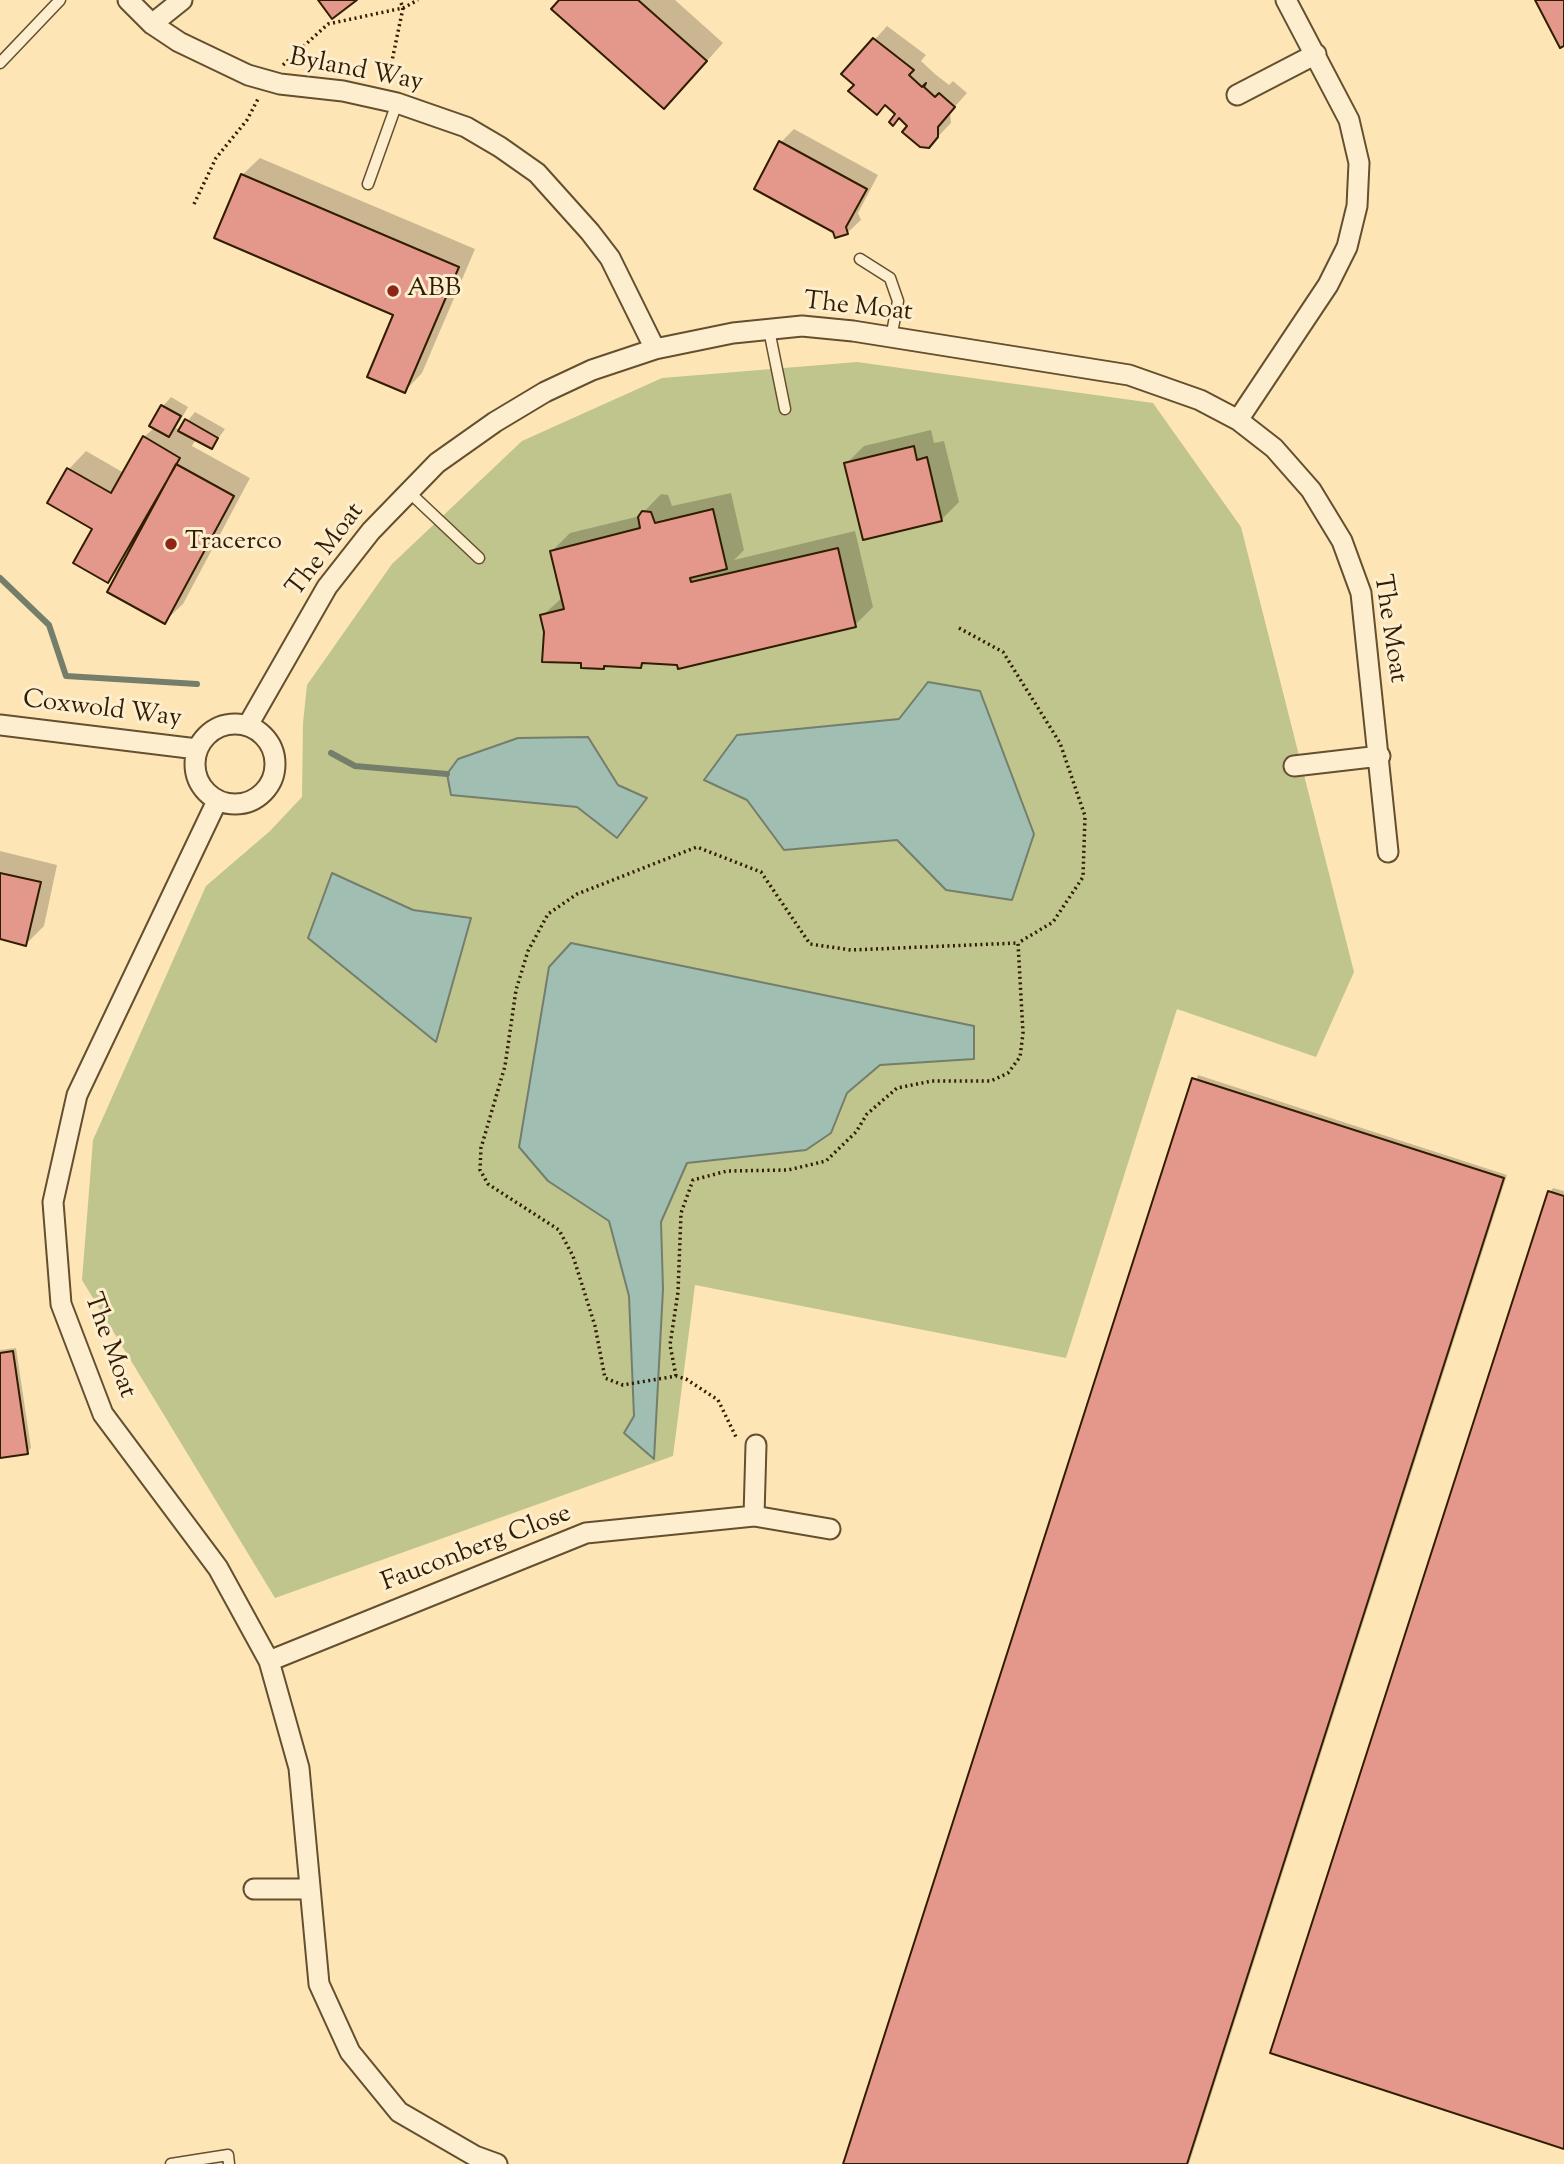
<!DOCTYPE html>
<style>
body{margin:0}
canvas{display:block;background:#fde5b6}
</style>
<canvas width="1564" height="2164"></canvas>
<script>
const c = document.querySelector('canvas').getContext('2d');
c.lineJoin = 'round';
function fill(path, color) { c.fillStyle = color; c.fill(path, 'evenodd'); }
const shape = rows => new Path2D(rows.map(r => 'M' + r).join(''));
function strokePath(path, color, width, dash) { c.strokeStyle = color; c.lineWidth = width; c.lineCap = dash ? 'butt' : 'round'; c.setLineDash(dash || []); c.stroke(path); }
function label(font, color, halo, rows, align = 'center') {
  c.font = font + ' "Sorts Mill Goudy",serif'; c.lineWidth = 6; c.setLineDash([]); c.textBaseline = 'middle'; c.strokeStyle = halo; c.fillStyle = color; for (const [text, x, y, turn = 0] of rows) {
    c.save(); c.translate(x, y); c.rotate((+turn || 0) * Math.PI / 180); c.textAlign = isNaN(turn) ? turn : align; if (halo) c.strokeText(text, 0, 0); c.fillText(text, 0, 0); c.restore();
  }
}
const green = shape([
 [857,362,1153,403,1241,527,1354,972,1316,1057,1177,1009,1066,1358,695,1285,673,1456,275,1598,82,1280,93,1140,206,886,270,831,302,797,303,723,307,685,392,564,522,441,662,378]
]);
const water = shape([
 [928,682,980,691,1034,834,1012,900,946,890,897,840,784,850,747,800,704,780,737,735,899,719,928,682],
 [588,737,618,785,647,798,617,838,577,807,451,795,447,774,458,759,518,738,588,737],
 [332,873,413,910,471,918,436,1042,308,938,332,873],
 [571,943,974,1026,974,1059,880,1065,847,1093,831,1133,806,1150,687,1163,661,1222,663,1289,654,1459,624,1433,634,1416,629,1296,609,1221,548,1181,519,1147,549,967,571,943]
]);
const shadow = shape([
 [562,0,675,0,723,43,682,89],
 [887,26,926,55,921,61,935,74,949,85,953,81,967,93,950,112,951,123,929,146,898,114,844,74],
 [794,129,878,175,858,213,861,220,847,233,835,231,781,142],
 [260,158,475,249,422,373,405,391,396,314,242,175],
 [171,397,188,407,176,428,180,430,195,412,225,429,212,447,196,439,192,446,250,478,183,604,165,621,122,567,108,581,95,529,50,503,69,469,86,451,124,473,144,437,155,427,152,425,163,406],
 [931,430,934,443,944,441,959,502,941,520,846,464,864,446],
 [731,493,744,550,734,560,855,531,873,607,855,625,646,661,641,666,606,664,603,667,583,662,546,632,542,616,563,597,552,551,570,533,640,516,661,494,668,495,672,506],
 [0,851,57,865,44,926,26,944,0,937],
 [1198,1075,1507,1175,1189,2164,845,2164],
 [1553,1188,1564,1191,1564,2147,1550,1192],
 [16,1348,31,1448,27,1452,0,1456,0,1350]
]);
const stream = shape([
 [0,578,49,625,66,676,197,684],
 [331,753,355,766,447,774]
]);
const building = shape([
 [318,0,357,0,332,19,318,0],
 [559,0,638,0,707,61,664,109,551,9,559,0],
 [1535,0,1564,0,1564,46,1560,48,1535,0],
 [873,38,914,70,909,75,922,87,926,83,924,87,935,97,939,93,955,107,938,127,938,137,929,148,920,147,902,132,907,126,899,118,893,126,889,122,895,114,885,105,877,115,848,91,854,85,841,74,873,38],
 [779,141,867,189,846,227,848,234,835,238,833,232,754,189,779,141],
 [241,174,459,267,405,393,367,377,393,315,214,238,241,174],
 [161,405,181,416,169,437,149,426,161,405],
 [185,419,218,438,212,449,178,431,185,419],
 [143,436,180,458,108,583,73,563,92,529,47,503,67,468,111,493,143,436],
 [914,446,917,460,927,457,942,521,863,540,844,463,914,446],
 [176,464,234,496,165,624,107,592,176,464],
 [713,509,727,569,690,578,691,582,838,548,856,627,678,669,677,665,642,663,641,668,604,666,604,669,581,668,581,663,542,662,544,632,540,615,564,609,550,551,640,528,638,517,642,511,651,512,655,523,713,509],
 [0,873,41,882,26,946,0,939,0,873],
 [1192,1078,1504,1178,1187,2164,843,2164,1192,1078],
 [1548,1191,1564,1196,1564,2149,1270,2053,1548,1191],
 [13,1351,28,1454,0,1458,0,1353,13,1351]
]);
const path = shape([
 [283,65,328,24,403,8,418,0],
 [388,80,403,8,400,0],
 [194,204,216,158,247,120,258,99],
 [959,628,1003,652,1060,743,1085,816,1083,877,1053,922,1018,943],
 [676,1376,670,1345,678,1292,681,1213,693,1180,727,1171,788,1170,826,1161,856,1132,867,1114,897,1088,932,1081,991,1081,1008,1073,1020,1057,1023,1033,1018,943,851,950,810,944,761,872,697,847,577,894,548,914,528,951,516,990,505,1066,481,1148,480,1170,488,1184,559,1230,573,1256,595,1326,605,1378,623,1385,676,1376,686,1379,718,1400,737,1439]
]);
const lane = shape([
 [0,63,60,0],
 [368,184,397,103],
 [860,259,890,278,898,301,891,338],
 [769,330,785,409],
 [409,492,479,558],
 [171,2164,228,2155,229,2164]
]);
const street = shape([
 [128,0,152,24,179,42,248,75,280,84,343,91,397,103,466,127,500,147,537,173,590,232,610,258,655,349],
 [152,24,182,0],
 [1237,95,1316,54],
 [1238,420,1328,285,1347,247,1357,206,1359,163,1349,120,1286,0],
 '195 764a40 40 0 1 1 80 0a40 40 0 1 1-80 0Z',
 [0,725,197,749],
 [248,725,327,587,371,531,437,463,495,422,545,392,592,370,655,349,733,333,802,326,853,331,1129,375,1200,400,1238,420,1274,448,1311,490,1342,541,1361,593,1388,852],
 [1294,766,1380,756],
 [217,801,77,1095,53,1202,61,1304,103,1414,218,1568,269,1661,299,1768,319,1984,350,2052,399,2112,475,2156,497,2164],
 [754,1516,756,1445],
 [269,1661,586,1533,754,1516,830,1529],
 [254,1889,308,1889]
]);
const markers = [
 [393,291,7,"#8f2418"],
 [171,544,7,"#8f2418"]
];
const streetNames = [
 ["Byland Way",356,72,11],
 ["The Moat",858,309,6],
 ["The Moat",327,551,-53],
 ["The Moat",1388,629,81],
 ["Coxwold Way",102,711,7],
 ["The Moat",108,1346,70],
 ["Fauconberg Close",477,1550,-21]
];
const poiNames = [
 ["ABB",407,291],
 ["Tracerco",185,544]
];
fill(green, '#c0c58d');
fill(water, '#a0beb2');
strokePath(water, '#747e6b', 2);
fill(shadow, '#0003');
strokePath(stream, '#747e6b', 6);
fill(building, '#e4988b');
strokePath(building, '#311d01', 2);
strokePath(lane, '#644f2e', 13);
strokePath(street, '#644f2e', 23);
strokePath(path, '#311d01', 3.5, [2, 3.5]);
strokePath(lane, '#feeed0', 10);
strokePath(street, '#feeed0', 19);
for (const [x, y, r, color] of markers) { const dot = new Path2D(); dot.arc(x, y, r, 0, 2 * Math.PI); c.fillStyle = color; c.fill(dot); strokePath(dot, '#feeed0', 2.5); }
label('26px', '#311d01', '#feeed0', streetNames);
label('26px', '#311d01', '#feeed0', poiNames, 'left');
</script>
